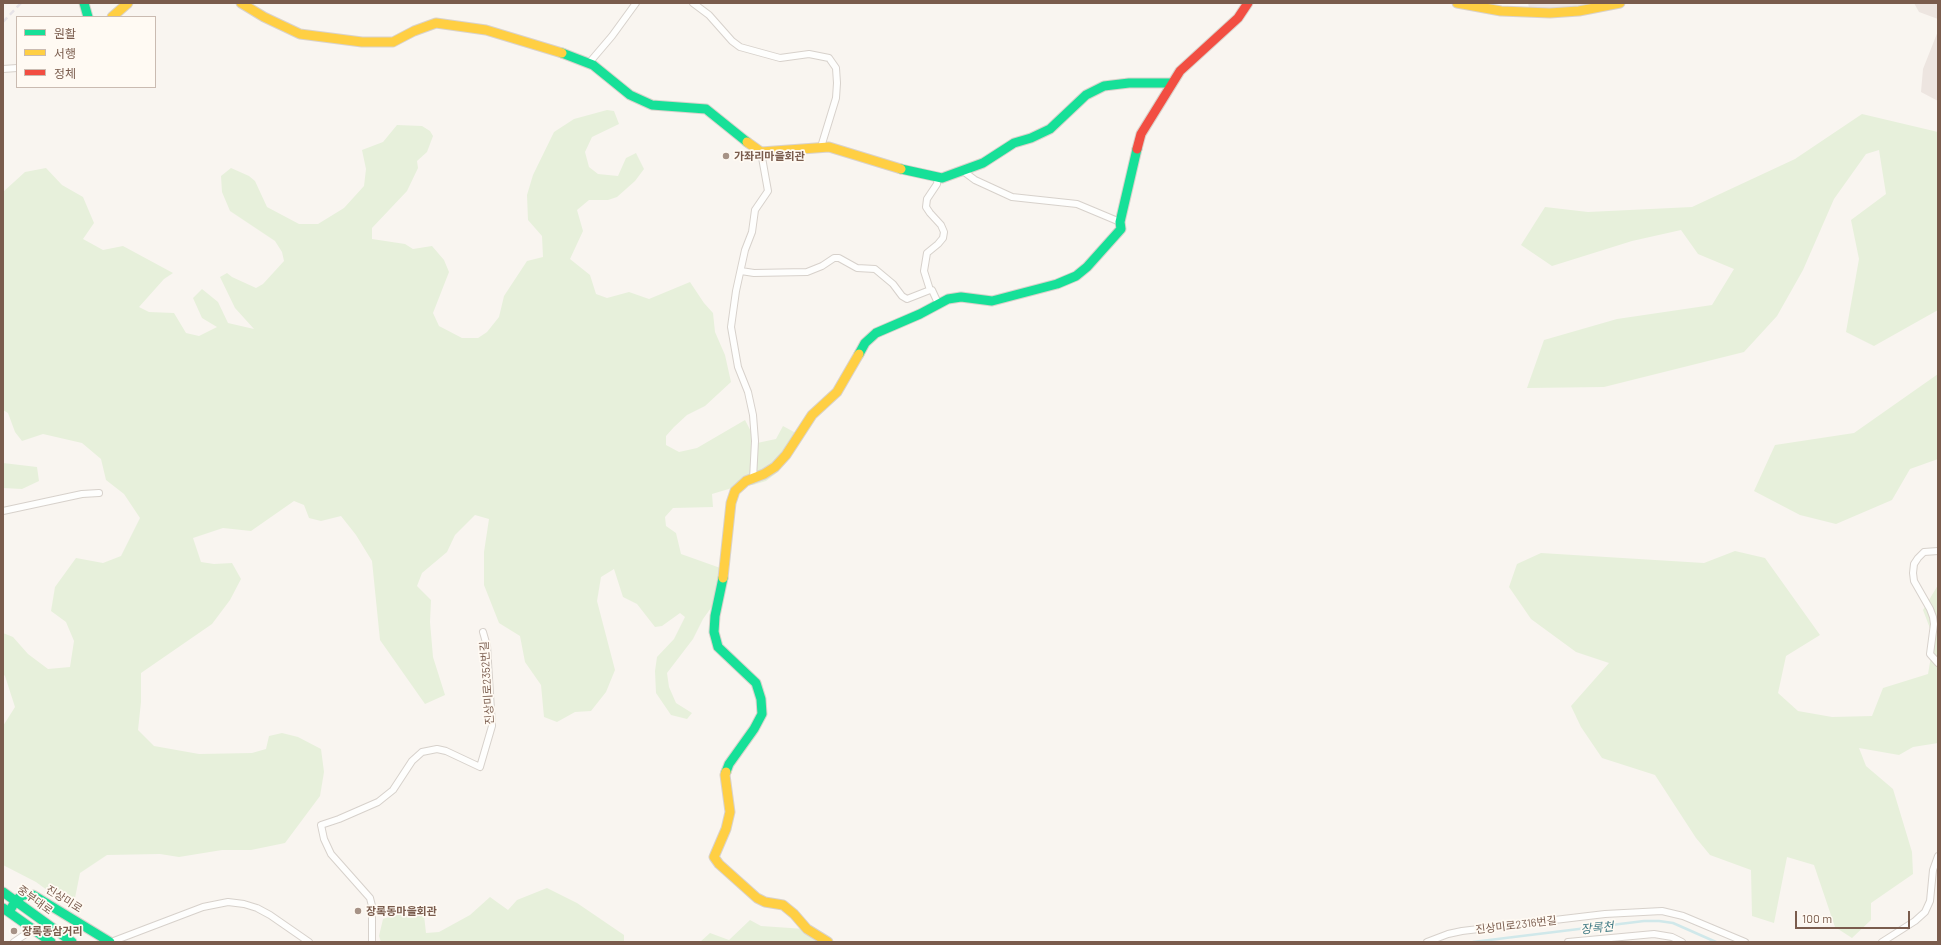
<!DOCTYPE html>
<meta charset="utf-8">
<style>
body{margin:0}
#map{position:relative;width:1941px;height:945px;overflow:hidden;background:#f9f5f0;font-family:Barlow,"Noto Sans KR",sans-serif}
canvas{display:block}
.frame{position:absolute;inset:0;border:4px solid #7a5c4d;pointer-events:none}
.legend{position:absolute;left:16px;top:16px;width:140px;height:72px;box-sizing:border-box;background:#fffaf3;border:1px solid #cabbb1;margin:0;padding:5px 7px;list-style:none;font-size:12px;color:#7a5c4d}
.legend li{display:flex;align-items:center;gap:8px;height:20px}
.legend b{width:20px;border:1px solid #cabbb1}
.scale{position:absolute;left:1795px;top:911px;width:115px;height:18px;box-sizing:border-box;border:2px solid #7a5c4d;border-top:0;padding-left:5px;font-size:12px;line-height:14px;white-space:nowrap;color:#7a5c4d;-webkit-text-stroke:3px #fffaf3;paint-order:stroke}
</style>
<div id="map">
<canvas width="1941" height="945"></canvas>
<div class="frame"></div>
<ul class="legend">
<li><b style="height:5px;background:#16e098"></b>원활</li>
<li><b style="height:5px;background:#ffcf43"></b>서행</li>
<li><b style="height:5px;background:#f24e42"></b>정체</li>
</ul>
<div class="scale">100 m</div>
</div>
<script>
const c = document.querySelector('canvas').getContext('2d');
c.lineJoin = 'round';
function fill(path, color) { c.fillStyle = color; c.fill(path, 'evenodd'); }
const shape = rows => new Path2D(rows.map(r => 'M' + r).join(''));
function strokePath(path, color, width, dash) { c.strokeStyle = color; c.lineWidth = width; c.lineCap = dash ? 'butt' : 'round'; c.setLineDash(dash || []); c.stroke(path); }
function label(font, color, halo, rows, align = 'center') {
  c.font = font + ' Barlow,"Noto Sans KR",sans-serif'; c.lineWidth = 3.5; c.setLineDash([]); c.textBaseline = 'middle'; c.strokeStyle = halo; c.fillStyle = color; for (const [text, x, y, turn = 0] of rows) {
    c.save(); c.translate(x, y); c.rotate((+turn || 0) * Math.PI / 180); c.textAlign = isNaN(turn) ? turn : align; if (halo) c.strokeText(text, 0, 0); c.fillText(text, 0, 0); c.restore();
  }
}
const industrial = shape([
 [1528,3,1597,3,1557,9,1529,8],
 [1914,3,1938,3,1938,19,1919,12],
 [1938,31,1938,101,1921,92,1923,69]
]);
const green = shape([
 [607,110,614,111,619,124,592,137,585,152,589,167,598,174,618,176,626,158,636,153,644,169,635,181,617,197,608,200,589,200,577,210,583,231,570,259,590,275,596,294,607,298,629,292,649,299,690,282,704,303,713,313,715,332,725,355,731,382,705,406,687,415,674,427,666,436,666,445,679,452,697,448,745,420,757,443,776,439,783,426,794,432,798,445,778,472,766,481,753,485,742,485,712,494,713,507,673,508,665,517,666,526,676,533,681,554,726,570,723,591,703,619,693,639,667,673,669,687,676,703,692,713,687,719,671,715,656,693,655,671,657,657,674,639,685,617,680,613,662,626,655,627,637,604,623,597,614,569,601,577,597,601,615,670,606,692,591,711,575,712,557,722,544,717,541,685,525,662,520,636,499,623,484,585,484,552,489,519,475,515,455,535,447,552,422,573,417,586,431,600,430,622,433,657,445,695,425,704,380,640,372,561,356,535,341,516,321,521,309,518,304,505,294,501,251,531,223,528,193,538,201,562,214,564,232,563,241,579,230,600,212,624,141,673,141,702,138,730,154,746,199,754,252,753,266,749,269,736,282,733,298,737,321,749,324,772,320,796,285,843,251,850,222,850,179,857,160,854,107,855,80,873,75,898,62,901,36,882,3,865,3,726,15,707,5,676,3,674,3,633,13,637,28,654,48,669,70,667,74,641,66,622,51,611,55,587,76,558,103,563,121,556,140,518,124,494,106,480,101,459,82,443,43,434,22,441,15,432,8,413,3,410,3,192,25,172,46,168,62,185,83,197,94,223,83,239,103,250,123,246,173,273,164,279,139,307,149,312,174,313,186,333,199,336,217,327,202,318,193,298,202,289,218,302,228,323,254,329,235,308,220,277,227,273,232,277,256,288,263,284,284,261,282,252,275,241,230,211,222,192,221,176,231,168,249,176,255,181,267,207,299,224,318,224,344,208,364,186,366,169,362,150,383,142,397,125,422,126,430,131,433,136,427,152,417,161,418,168,407,191,372,228,372,239,405,244,413,249,432,246,444,260,449,272,433,313,439,326,462,338,478,338,487,332,499,317,504,296,527,261,543,257,542,236,528,220,527,195,533,175,554,132,574,119],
 [1862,114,1938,132,1938,310,1874,346,1846,332,1859,259,1851,220,1886,194,1879,150,1866,154,1834,199,1803,270,1777,316,1744,352,1604,387,1527,388,1544,340,1617,319,1712,305,1734,269,1698,254,1681,230,1632,241,1552,266,1521,245,1545,207,1588,212,1692,207,1795,159],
 [1938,374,1938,459,1910,469,1892,500,1836,524,1800,515,1754,491,1775,445,1854,433],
 [3,463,37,467,39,481,22,489,3,488],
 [1735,551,1765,558,1820,635,1786,656,1778,693,1798,711,1832,717,1872,716,1883,688,1928,674,1934,639,1923,610,1938,585,1938,743,1913,747,1899,755,1859,748,1866,766,1893,789,1912,852,1913,874,1871,903,1871,920,1852,938,1835,927,1814,865,1787,857,1774,923,1752,916,1751,870,1710,855,1696,838,1655,775,1602,758,1581,727,1571,706,1609,663,1576,652,1531,619,1509,587,1517,564,1541,553,1704,563],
 [547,888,577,903,624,935,624,942,381,942,379,936,383,919,423,906,426,933,439,932,470,915,490,897,508,910,517,900],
 [750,920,761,926,805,929,824,942,700,942,710,933,729,940]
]);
const stream = shape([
 [1473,942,1644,921,1659,921,1673,923,1716,942]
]);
const street = shape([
 [693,3,709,15,732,41,740,47,780,58,809,54,829,58,836,68,837,83,836,98,821,147],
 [589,63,612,36,636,3],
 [3,69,17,68],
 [963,171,975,180,1012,197,1077,204,1120,222],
 [741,271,754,273,807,272,822,266,834,258,839,258,857,268,875,269,893,284,902,296,907,299,930,290],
 [938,303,932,290,930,290,924,271,927,253,938,244,943,238,944,232,941,225,930,213,926,207,927,199,937,184,938,177],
 [753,479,755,441,753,415,748,392,738,367,731,327,736,291,745,250,752,232,755,210,768,191,761,152],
 [3,511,82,494,99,493],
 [1938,551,1924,552,1918,558,1914,564,1913,573,1914,581,1930,609,1933,617,1934,624,1930,654,1938,663],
 [14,942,33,929],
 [111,942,203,907,228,902,244,904,257,908,270,915,309,942],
 [372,942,372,906,370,898,331,854,324,839,321,825,339,819,378,802,393,790,412,761,422,752,437,749,446,751,480,767,492,726,487,646,483,632],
 [1427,942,1448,934,1462,931,1605,914,1662,911,1683,916,1745,942],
 [1568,942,1654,934,1672,937,1682,942],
 [1882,942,1915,921,1925,912,1930,901,1933,870,1938,856]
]);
const fast = shape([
 [84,3,88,17],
 [562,53,593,65,630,95,652,105,706,109,747,142],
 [901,169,942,178,983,163,1014,143,1031,138,1050,129,1086,95,1104,86,1129,83,1172,83],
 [859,354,865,343,876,333,920,314,948,299,961,297,992,301,1057,284,1076,276,1087,267,1121,229,1120,222,1137,149],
 [723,578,715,616,714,632,718,647,756,683,761,699,762,714,754,729,729,764,726,772],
 [3,892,72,942],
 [3,908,51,942],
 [9,912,16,900,23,895,33,895,110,942]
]);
const slow = shape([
 [241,3,264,17,300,34,362,42,393,42,414,31,436,23,486,30,562,53],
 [1457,3,1501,11,1550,13,1579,11,1620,3],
 [112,17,128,3],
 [747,142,761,152,829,147,901,169],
 [723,578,731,503,735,491,746,481,764,474,775,467,786,455,812,415,837,392,859,354],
 [726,772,725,775,730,812,726,829,714,857,719,864,757,898,765,902,783,905,794,914,807,929,828,942]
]);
const jam = shape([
 [1137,149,1141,134,1180,71,1238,18,1248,3]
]);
const rail = shape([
 [3,22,21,3]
]);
const markers = [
 [726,156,4,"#a69286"],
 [358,911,4,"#a69286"],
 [14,931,4,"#a69286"]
];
const poiNames = [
 ["가좌리마을회관",734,156],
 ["장록동마을회관",366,911],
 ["장록동삼거리",22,931]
];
const streetNames = [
 ["진상미로2352번길",487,683,-94],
 ["진상미로",64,899,32],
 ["중부대로",35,900,36],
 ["진상미로2316번길",1516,925,-7]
];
const waterNames = [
 ["장록천",1597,928,-6]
];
fill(industrial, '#ede5e0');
fill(green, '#e7f0db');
strokePath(stream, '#d0e8ea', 2.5);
strokePath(street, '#d7d1cb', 8);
strokePath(fast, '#d9d2cb', 11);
strokePath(slow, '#d9d2cb', 11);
strokePath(jam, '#d9d2cb', 11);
strokePath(street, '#fefefd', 6);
strokePath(fast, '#16e098', 9);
strokePath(slow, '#ffcf43', 9);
strokePath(jam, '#f24e42', 9);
strokePath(rail, '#e6e3e7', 2.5, [6, 4]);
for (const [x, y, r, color] of markers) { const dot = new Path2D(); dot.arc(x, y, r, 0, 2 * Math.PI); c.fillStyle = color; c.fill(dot); strokePath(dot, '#fffaf3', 1.5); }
label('bold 11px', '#7a5c4d', '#fffaf3', poiNames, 'left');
label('11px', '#7a5c4d', '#fffaf3', streetNames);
label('italic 12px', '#437c86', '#fffaf3', waterNames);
</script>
